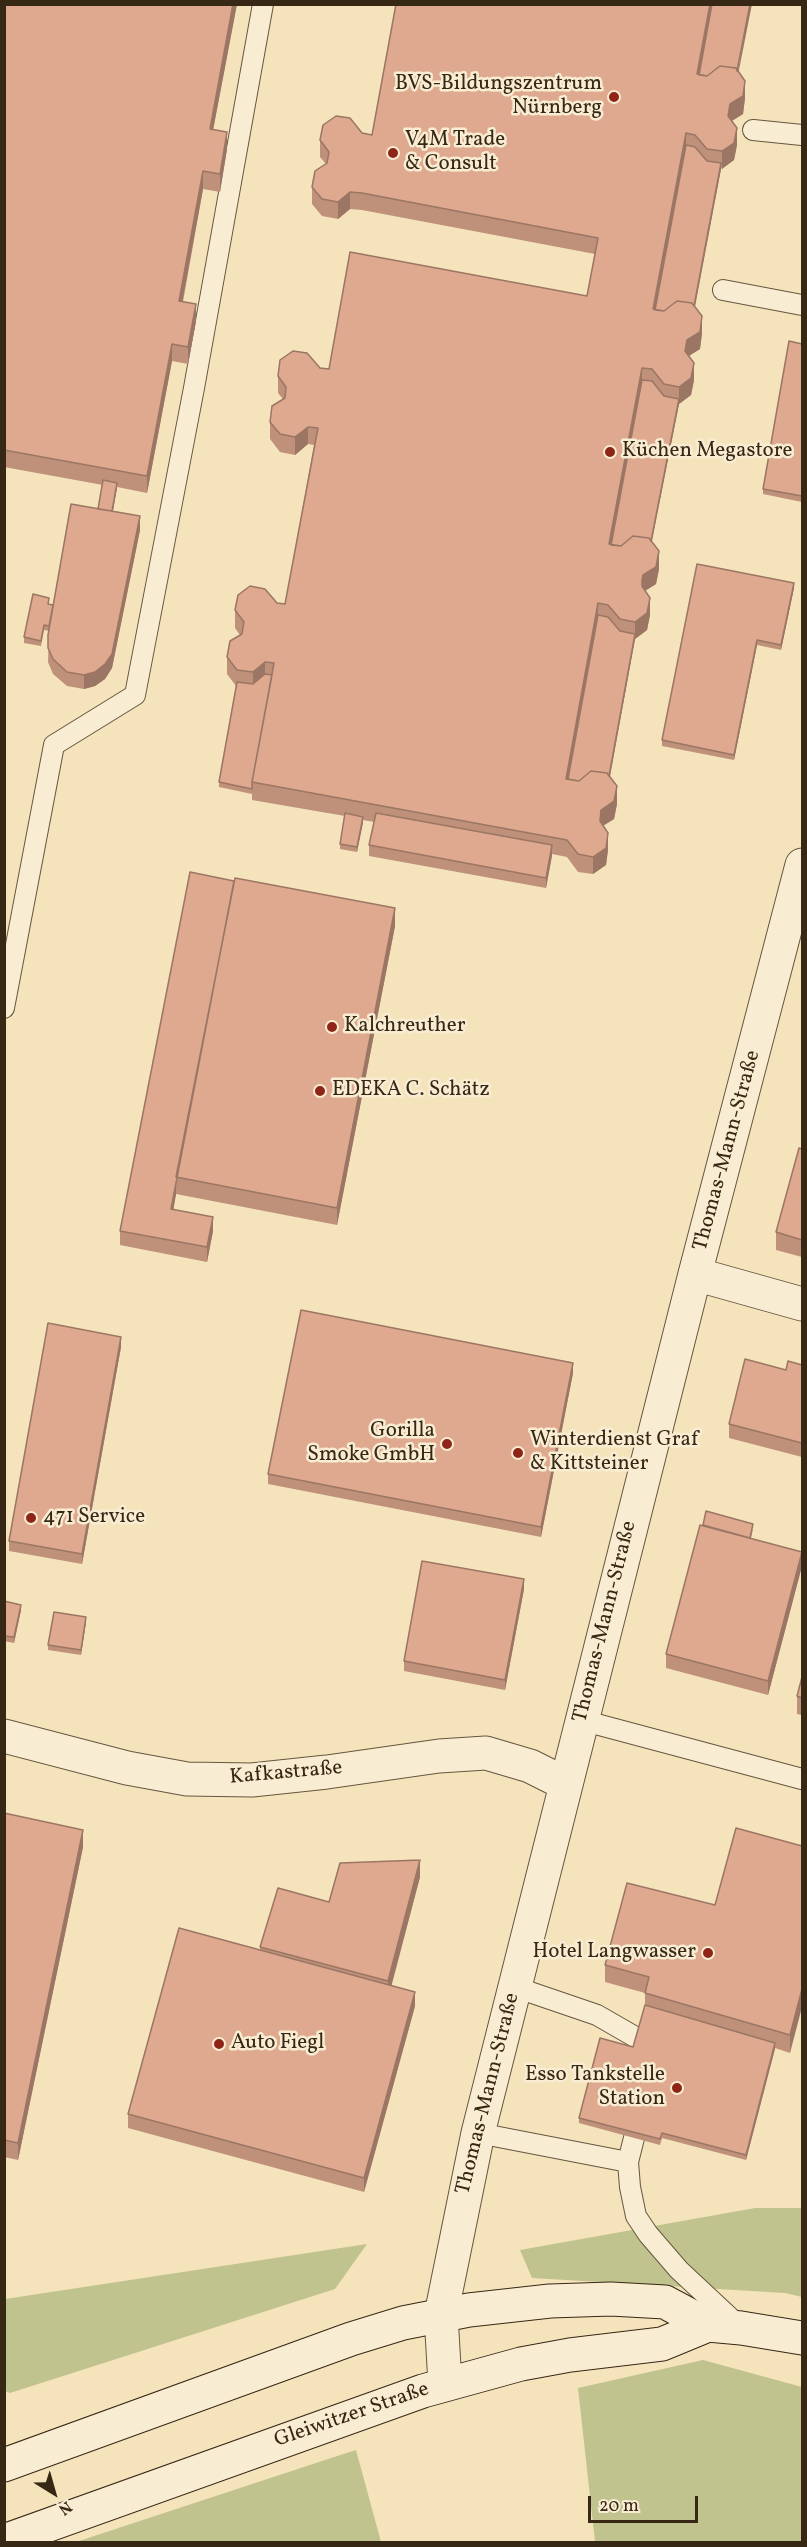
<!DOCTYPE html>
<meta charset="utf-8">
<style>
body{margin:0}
#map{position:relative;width:807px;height:2547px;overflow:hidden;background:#f5e3bc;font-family:Vollkorn,serif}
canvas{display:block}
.frame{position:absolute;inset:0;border:6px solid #372715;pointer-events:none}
.north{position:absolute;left:24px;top:2463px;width:60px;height:60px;-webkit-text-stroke:4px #f8edd3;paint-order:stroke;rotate:143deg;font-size:16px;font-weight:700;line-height:24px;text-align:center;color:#372715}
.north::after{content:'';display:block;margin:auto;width:21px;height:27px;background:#372715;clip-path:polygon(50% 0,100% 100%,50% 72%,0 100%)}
.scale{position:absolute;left:588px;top:2496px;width:110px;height:27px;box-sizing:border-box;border:3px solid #372715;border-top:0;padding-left:8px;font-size:18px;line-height:21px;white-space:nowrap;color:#372715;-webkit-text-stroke:4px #f8edd3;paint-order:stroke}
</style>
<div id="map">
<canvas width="807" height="2547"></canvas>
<div class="frame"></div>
<div class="north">N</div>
<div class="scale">20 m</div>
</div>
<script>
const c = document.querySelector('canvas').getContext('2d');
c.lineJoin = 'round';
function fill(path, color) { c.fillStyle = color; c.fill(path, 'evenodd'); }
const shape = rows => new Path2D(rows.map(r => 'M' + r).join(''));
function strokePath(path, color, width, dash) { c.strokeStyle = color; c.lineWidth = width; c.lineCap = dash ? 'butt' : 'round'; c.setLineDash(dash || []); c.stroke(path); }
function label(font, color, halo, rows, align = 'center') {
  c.font = font + ' Vollkorn,serif'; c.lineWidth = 5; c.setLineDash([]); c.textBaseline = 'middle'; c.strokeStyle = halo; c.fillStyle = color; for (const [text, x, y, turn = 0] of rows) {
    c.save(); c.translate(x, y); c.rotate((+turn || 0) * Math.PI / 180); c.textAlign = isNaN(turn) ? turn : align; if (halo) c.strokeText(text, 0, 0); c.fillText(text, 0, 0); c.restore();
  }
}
const green = shape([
 [755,2208,802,2208,802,2297,785,2293,532,2278,520,2250],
 [367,2244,335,2289,10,2393,5,2391,5,2299],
 [703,2360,802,2387,802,2542,595,2542,578,2388],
 [356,2450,381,2542,76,2542,325,2460]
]);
const service = shape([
 [753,130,802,135],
 [723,290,802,305],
 [4,1008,54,745,135,695,194,388,263,4],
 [581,1720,802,1779],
 [515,1987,597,2015,637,2038],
 [478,2133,628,2162],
 [634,2138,628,2162,630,2187,636,2216,648,2234,679,2270,739,2326]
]);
const minor = shape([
 [695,1274,802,1304],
 [4,1736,127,1768,187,1779,252,1780,327,1772,439,1756,486,1753,530,1766,566,1784],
 [445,2384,441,2315,478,2133,695,1274,802,865]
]);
const secondary = shape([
 [4,2465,351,2339,403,2323,469,2310,550,2301,611,2299,665,2302,708,2325,741,2328,802,2338],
 [4,2541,423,2391,521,2364,570,2355,662,2344,708,2325]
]);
const wall = shape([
 [4,4,237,4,213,130,227,149,220,192,203,189,183,302,196,321,188,364,172,361,147,493,117,487,113,512,140,530,112,668,105,679,95,686,84,689,67,686,53,674,48,662,49,631,44,630,41,646,24,643,24,637,49,604,53,605,98,509,103,485,4,467],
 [738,72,745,98,743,114,732,121,737,145,734,160,721,169,695,307,702,333,700,349,689,356,694,380,691,395,679,404,651,542,659,569,656,584,645,591,650,615,647,630,635,639,610,777,617,804,614,819,603,826,608,850,606,865,593,874,578,872,567,857,552,854,546,888,369,856,369,845,374,822,363,820,357,852,340,849,340,844,345,816,252,800,252,794,219,787,219,782,236,686,227,674,227,657,240,635,235,628,235,610,277,603,285,604,314,445,308,444,295,455,280,452,270,439,270,422,283,399,278,393,278,376,320,368,329,369,587,296,595,254,362,210,350,209,338,219,322,216,312,204,312,187,326,164,320,157,320,140,362,133,372,135],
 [802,344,802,502,763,494,763,489],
 [794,588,781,650,757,645,734,760,662,746,662,740],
 [395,926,337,1225,176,1194,173,1210,213,1231,207,1262,120,1245,120,1231],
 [802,1149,802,1257,776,1250,776,1232],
 [121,1347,82,1564,9,1551,9,1541],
 [802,1365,802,1457,729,1438,729,1424,786,1370],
 [573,1373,541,1537,268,1484,268,1474],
 [753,1529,751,1538,802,1566,768,1695,666,1668,666,1654],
 [524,1589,505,1690,404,1671,404,1661],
 [4,1601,21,1610,14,1643,4,1641],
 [86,1622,81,1655,48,1650,48,1645],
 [802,1677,802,1715,797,1714,797,1696],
 [4,1813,83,1847,18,2160,4,2157],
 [802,1846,790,2053,775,2048,746,2160,662,2138,660,2145,579,2123,579,2118,633,2047,645,2005,645,1993,605,1982,605,1965,715,1905],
 [420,1877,391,1985,415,2006,364,2192,128,2128,128,2114,260,1950,260,1947,329,1902]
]);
const shadedWall = shape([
 [233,4,237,4,210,146,210,129],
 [710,4,713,4,698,86,697,74],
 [750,4,752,4,736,85,736,80],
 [745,81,745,98,743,114,730,122,728,116,730,104],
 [737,128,737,145,734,160,722,169,722,151],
 [227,132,227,149,220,192,220,174],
 [686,133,686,150,654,321,653,309],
 [721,163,721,169,692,321,692,315],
 [203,171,203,189,179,319,179,301],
 [350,192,350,209,338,219,338,202],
 [196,304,196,321,188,364,188,347],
 [702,316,702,333,700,349,687,357,685,351,687,340],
 [172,344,172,361,147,493,147,476],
 [694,363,694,380,691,395,679,404,679,387],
 [642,368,642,385,610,556,609,544],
 [679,399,679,404,649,556,649,550],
 [308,427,308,444,295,455,295,437],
 [117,483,117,488,110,526,110,520],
 [140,516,140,530,112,668,105,679,95,686,84,689,84,675],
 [659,551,659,569,656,584,643,592,642,586,643,575],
 [794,583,794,588,781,650,781,645],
 [650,598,650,615,647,630,635,639,607,791,607,785,635,634,635,622],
 [598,603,598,620,567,791,566,779],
 [757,640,757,645,734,760,734,755],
 [265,662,265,679,253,689,253,672],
 [617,786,617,804,614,819,601,827,600,821,601,810],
 [363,817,363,823,357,852,357,847],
 [608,833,608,850,606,865,593,874,593,857],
 [552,845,552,856,546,888,546,878],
 [395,908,395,926,337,1225,337,1208],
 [176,1180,176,1194,171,1224,171,1209],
 [213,1217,213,1231,207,1262,207,1247],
 [121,1337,121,1347,82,1564,82,1554],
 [573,1363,573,1373,541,1537,541,1527],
 [802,1552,802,1566,768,1695,768,1681],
 [524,1579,524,1589,505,1690,505,1680],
 [21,1605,21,1610,14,1643,14,1637],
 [86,1617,86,1622,81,1655,81,1650],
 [83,1830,83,1847,18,2160,18,2143],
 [420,1860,420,1877,388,1999,388,1981],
 [802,1989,802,2007,790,2053,790,2035],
 [415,1992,415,2006,364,2192,364,2178],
 [775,2043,775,2049,746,2160,746,2155]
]);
const building = shape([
 [4,4,233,4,210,129,227,132,220,174,203,171,179,301,196,304,188,347,172,344,147,476,4,450,4,4],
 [396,4,710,4,697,74,707,76,720,66,736,68,745,81,743,96,730,104,728,116,737,128,734,143,722,151,707,149,695,135,686,133,653,309,664,311,677,301,692,303,702,316,700,332,687,340,686,345,685,351,694,363,691,378,679,387,664,384,652,369,642,368,609,544,621,546,633,536,649,538,659,551,656,567,643,575,642,580,642,586,650,598,647,613,635,622,620,619,608,605,598,603,566,779,579,781,591,771,607,773,617,786,614,801,601,810,600,821,608,833,606,848,593,857,578,854,567,840,252,782,274,663,265,662,253,672,237,670,227,657,230,641,242,634,244,622,235,610,238,595,250,586,265,589,277,603,285,604,318,428,308,427,295,437,280,434,270,422,272,406,285,398,286,387,278,376,280,360,293,351,307,353,320,368,329,369,350,252,587,296,598,238,362,193,350,192,338,202,322,199,312,187,315,171,327,163,329,152,320,140,323,125,336,116,350,118,362,133,372,135,396,4],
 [712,4,750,4,737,71,736,68,720,66,707,76,699,75,712,4],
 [686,145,695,147,707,161,721,163,694,306,692,303,677,301,664,311,655,310,686,145],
 [789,341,802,344,802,496,763,489,789,341],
 [642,380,652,381,664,396,679,399,651,541,649,538,633,536,621,546,611,545,642,380],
 [103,480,117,483,112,511,98,509,103,480],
 [71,504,140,516,112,654,105,664,95,672,84,675,67,672,53,659,48,648,48,635,71,504],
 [697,564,794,583,781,645,757,640,734,755,662,740,697,564],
 [33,594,49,598,48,604,53,605,49,626,44,625,41,641,24,637,33,594],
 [598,615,608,617,620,631,635,634,609,776,607,773,591,771,579,781,568,779,598,615],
 [265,674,272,675,252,782,252,789,219,782,237,682,253,684,265,674],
 [345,813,363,817,357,847,340,844,345,813],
 [376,813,552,845,546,878,369,845,376,813],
 [190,872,234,881,171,1209,213,1217,207,1247,120,1231,190,872],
 [235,878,395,908,337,1208,176,1177,235,878],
 [799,1148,802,1149,802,1240,776,1232,799,1148],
 [301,1310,573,1363,541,1527,268,1474,301,1310],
 [48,1323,121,1337,82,1554,9,1541,48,1323],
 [745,1359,786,1370,788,1361,802,1365,802,1443,729,1424,745,1359],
 [706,1511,753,1524,750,1538,703,1525,706,1511],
 [700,1525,802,1552,768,1681,666,1654,700,1525],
 [422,1561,524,1579,505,1680,404,1661,422,1561],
 [4,1601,21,1605,14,1637,4,1636,4,1601],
 [54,1612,86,1617,81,1650,48,1645,54,1612],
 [802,1677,802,1698,797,1696,802,1677],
 [4,1813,83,1830,18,2143,4,2140,4,1813],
 [736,1828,802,1846,802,1989,790,2035,645,1993,649,1977,605,1965,627,1883,715,1905,736,1828],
 [420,1860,388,1981,260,1947,278,1888,329,1902,340,1863,420,1860],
 [179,1928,415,1992,364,2178,128,2114,179,1928],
 [645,2005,775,2043,746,2155,662,2133,660,2139,579,2118,600,2038,633,2047,645,2005]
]);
const markers = [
 [614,97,6,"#8f2418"],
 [393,153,6,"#8f2418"],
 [610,452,6,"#8f2418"],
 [332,1027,6,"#8f2418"],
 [320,1091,6,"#8f2418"],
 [447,1444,6,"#8f2418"],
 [518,1453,6,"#8f2418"],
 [31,1518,6,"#8f2418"],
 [708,1953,6,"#8f2418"],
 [219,2044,6,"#8f2418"],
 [677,2088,6,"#8f2418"]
];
const poiNames = [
 ["BVS-Bildungszentrum",602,85,"right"],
 ["Nürnberg",602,109,"right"],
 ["V4M Trade",405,141],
 ["& Consult",405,165],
 ["Küchen Megastore",622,452],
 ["Kalchreuther",344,1027],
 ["EDEKA C. Schätz",332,1091],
 ["Gorilla",435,1432,"right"],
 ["Smoke GmbH",435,1456,"right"],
 ["Winterdienst Graf",530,1441],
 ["& Kittsteiner",530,1465],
 ["471 Service",43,1518],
 ["Hotel Langwasser",696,1953,"right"],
 ["Auto Fiegl",231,2044],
 ["Esso Tankstelle",665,2076,"right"],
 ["Station",665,2100,"right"]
];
const streetNames = [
 ["Thomas-Mann-Straße",728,1151,-75],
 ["Thomas-Mann-Straße",606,1622,-76],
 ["Kafkastraße",286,1774,-5],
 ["Thomas-Mann-Straße",489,2094,-76],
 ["Gleiwitzer Straße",352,2416,-19]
];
fill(green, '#c0c38e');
strokePath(service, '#66563f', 22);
strokePath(minor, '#66563f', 35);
strokePath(secondary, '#372715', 35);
strokePath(service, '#f8edd3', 20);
strokePath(minor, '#f8edd3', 33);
strokePath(secondary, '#f8edd3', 33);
fill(wall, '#bf917b');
fill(shadedWall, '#9b7664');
fill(building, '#dea98f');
strokePath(building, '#9b7664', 1.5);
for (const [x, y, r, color] of markers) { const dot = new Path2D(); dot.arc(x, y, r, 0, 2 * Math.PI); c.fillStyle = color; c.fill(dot); strokePath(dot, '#f8edd3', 2); }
label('21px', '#372715', '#f8edd3', poiNames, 'left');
label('21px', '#372715', '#f8edd3', streetNames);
</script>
